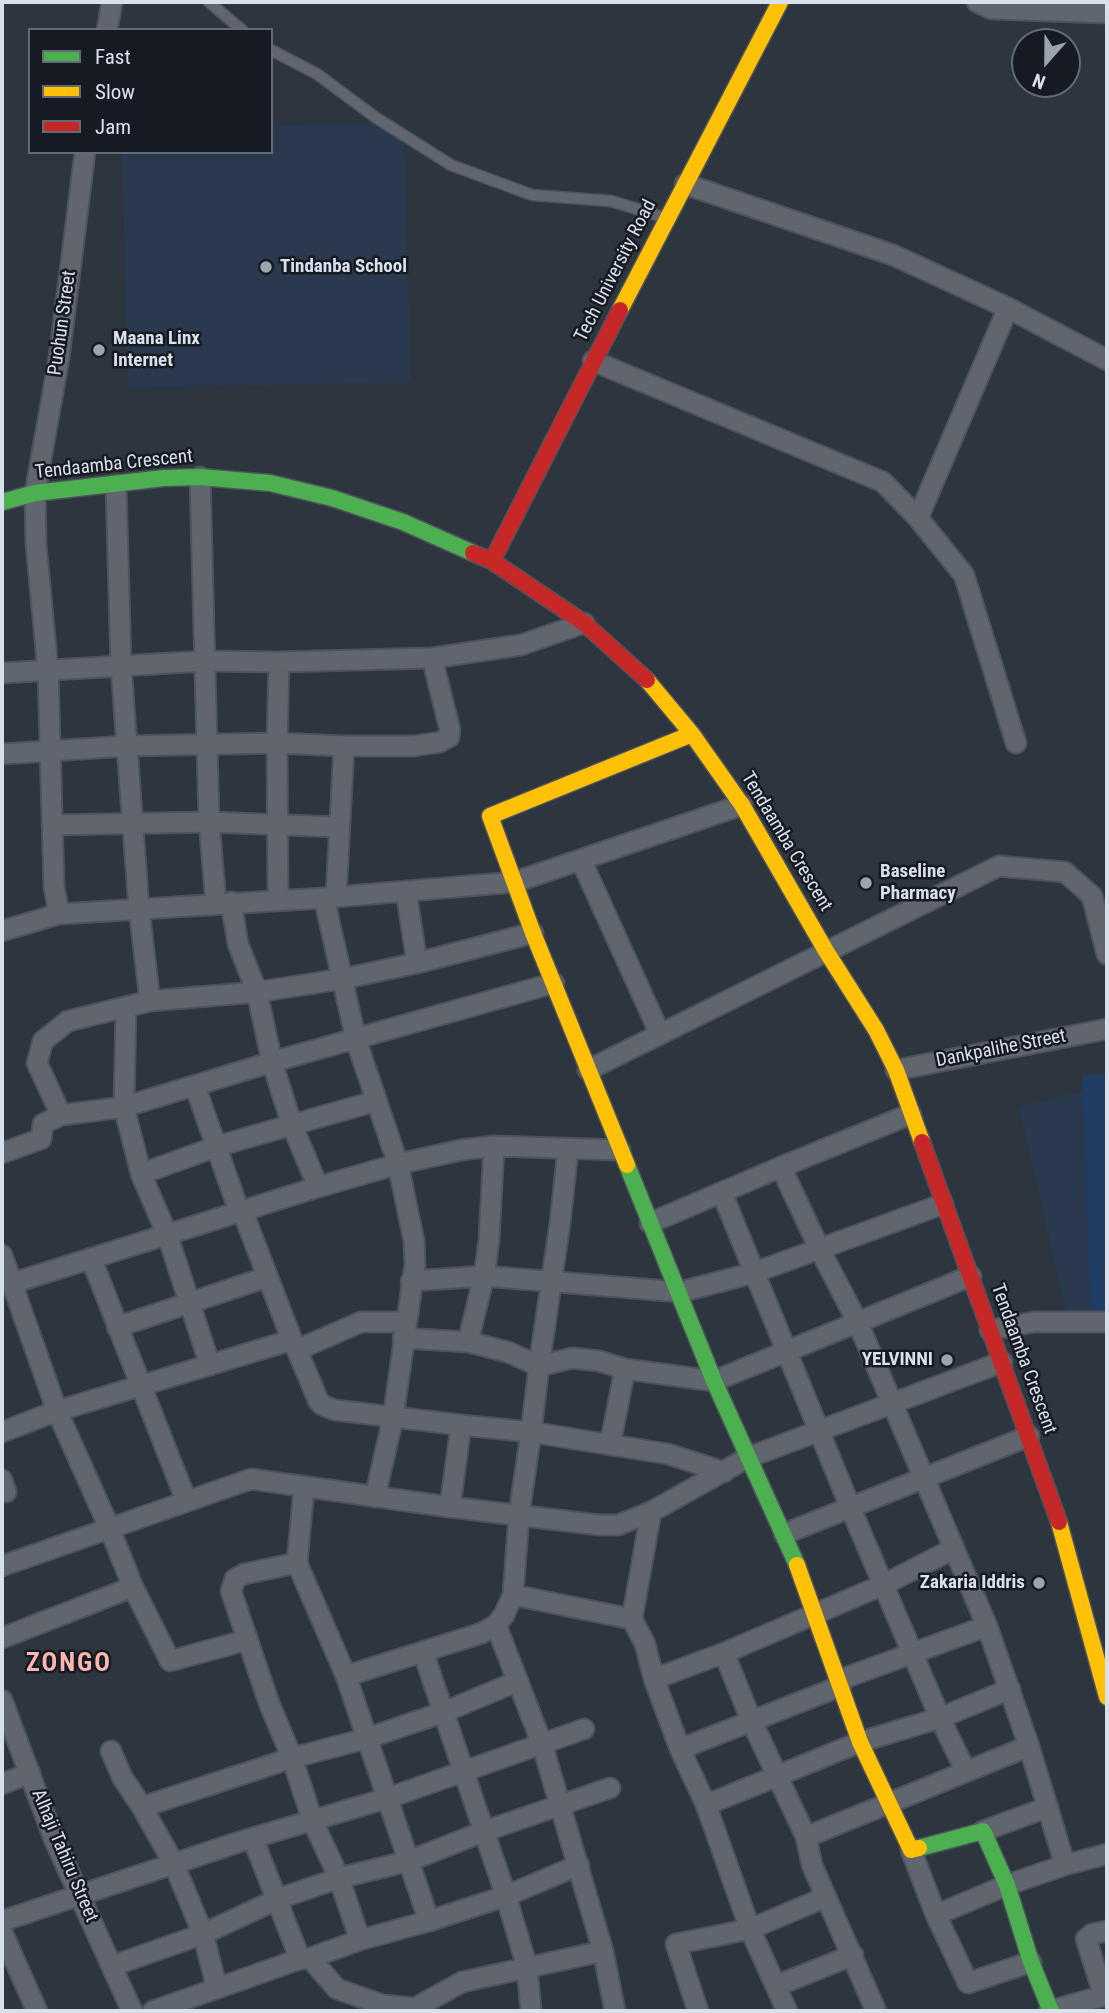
<!DOCTYPE html>
<style>
body{margin:0}
#map{position:relative;width:1109px;height:2013px;overflow:hidden;background:#2d353e;font-family:"Roboto Condensed",sans-serif}
canvas{display:block}
.frame{position:absolute;inset:0;border:4px solid #d8e0eb;pointer-events:none}
.legend{position:absolute;left:28px;top:28px;width:245px;height:126px;box-sizing:border-box;background:#161b23;border:2px solid #646a73;margin:0;padding:9px 12px;list-style:none;font-size:21px;color:#d8e0eb}
.legend li{display:flex;align-items:center;gap:14px;height:35px}
.legend b{width:35px;border:2px solid #646a73}
.north{position:absolute;left:1011px;top:28px;width:70px;height:70px;box-sizing:border-box;background:#161b23;border:2px solid #646a73;border-radius:50%;rotate:201deg;font-size:19px;font-weight:700;line-height:28px;text-align:center;color:#d8e0eb}
.north::after{content:'';display:block;margin:auto;width:24px;height:32px;background:#9ca4ae;clip-path:polygon(50% 0,100% 100%,50% 72%,0 100%)}
</style>
<div id="map">
<canvas width="1109" height="2013"></canvas>
<div class="frame"></div>
<ul class="legend">
<li><b style="height:9px;background:#4caf50"></b>Fast</li>
<li><b style="height:9px;background:#ffc107"></b>Slow</li>
<li><b style="height:9px;background:#c62828"></b>Jam</li>
</ul>
<div class="north">N</div>
</div>
<script>
const c = document.querySelector('canvas').getContext('2d');
c.lineJoin = 'round';
function fill(path, color) { c.fillStyle = color; c.fill(path, 'evenodd'); }
const shape = rows => new Path2D(rows.map(r => 'M' + r).join(''));
function strokePath(path, color, width, dash) { c.strokeStyle = color; c.lineWidth = width; c.lineCap = dash ? 'butt' : 'round'; c.setLineDash(dash || []); c.stroke(path); }
function label(font, color, halo, rows, align = 'center') {
  c.font = font + ' "Roboto Condensed",sans-serif'; c.lineWidth = 5; c.setLineDash([]); c.textBaseline = 'middle'; c.strokeStyle = halo; c.fillStyle = color; for (const [text, x, y, turn = 0] of rows) {
    c.save(); c.translate(x, y); c.rotate((+turn || 0) * Math.PI / 180); c.textAlign = isNaN(turn) ? turn : align; if (halo) c.strokeText(text, 0, 0); c.fillText(text, 0, 0); c.restore();
  }
}
const built = shape([
 [404,123,411,382,128,388,122,152,271,152,271,125],
 [1107,1085,1107,1322,1070,1330,1019,1107]
]);
const green = shape([
 [1107,1074,1107,1318,1091,1319,1082,1075]
]);
const lane = shape([
 [209,2,242,30],
 [271,50,317,74,375,117,451,165,532,195,611,201,666,218]
]);
const street = shape([
 [977,2,992,9,1107,13],
 [107,30,112,2],
 [685,184,893,255,1008,308,1107,360],
 [593,361,883,482,918,518,1008,308],
 [200,477,209,822,216,903],
 [116,485,121,666,139,909,150,1001],
 [918,518,964,575,1016,743],
 [2,673,205,661,279,662,432,658,521,645,584,623],
 [2,754,127,746,277,743,344,746,414,746,440,742,449,737,450,730,432,658],
 [52,825,209,822,339,827],
 [581,860,660,1034],
 [406,891,417,963],
 [336,897,344,746],
 [324,898,356,1040,398,1164,414,1241,415,1264,393,1418,375,1497],
 [278,900,277,743,279,662],
 [231,902,238,944,257,992,272,1062,292,1125,318,1187],
 [59,914,54,887,48,671,36,544,35,493,59,358,85,152],
 [2,931,59,914,324,898,515,882,742,805],
 [126,1007,124,1107,141,1174,167,1234,210,1365],
 [588,1070,999,866,1065,872,1092,896,1107,954],
 [896,1070,1107,1029],
 [195,1086,239,1211],
 [61,1115,37,1063,43,1041,68,1021,150,1001,257,992,342,979,417,963,533,933],
 [568,1149,560,1223,539,1366,572,1358,599,1361,625,1369,714,1381,971,1276],
 [2,1153,41,1139,43,1124,61,1115,124,1107,272,1062,554,983],
 [141,1174,218,1146,376,1101],
 [722,1193,851,1509,940,1718,966,1772],
 [242,1210,292,1340],
 [650,1223,781,1167],
 [2,1255,57,1411,109,1527,133,1587,170,1661,247,1640],
 [91,1258,186,1500],
 [411,1281,484,1276,680,1292,753,1273,943,1204],
 [13,1283,318,1187,398,1164,461,1150,494,1146,620,1150],
 [406,1322,361,1322,297,1350,318,1400,322,1405,335,1410,461,1425],
 [117,1327,267,1277],
 [990,1330,1034,1322,1107,1322],
 [403,1338,468,1342,508,1352,539,1366,531,1432,668,1454,724,1472],
 [468,1342,484,1276,489,1240,494,1146],
 [2,1432,57,1411,292,1340,297,1350],
 [610,1445,625,1369],
 [2,1480,6,1492],
 [304,1488,297,1563,346,1676,429,1921],
 [651,1512,632,1619,645,1644,654,1679,680,1749,706,1805,750,1929,787,2011],
 [784,1534,1029,1436],
 [297,1563,244,1574,235,1579,231,1591,269,1703,292,1758,313,1822,339,1878,360,1940],
 [2,1566,251,1479,450,1507,599,1525,618,1525,651,1512,747,1458,1002,1362],
 [513,1595,632,1619],
 [2,1638,133,1587],
 [423,1652,506,1896,527,1967,531,2011],
 [346,1676,482,1633,496,1625,504,1615,513,1595,519,1515,531,1432,461,1425,450,1507],
 [654,1679,724,1653,885,1584,953,1549],
 [839,1680,987,1626],
 [2,1700,54,1839,132,2011],
 [1029,1746,1065,1865],
 [680,1749,841,1686],
 [111,1751,122,1777,142,1807,174,1864,203,1934,217,1988],
 [2,1784,30,1773],
 [706,1805,860,1742,940,1718,1010,1689],
 [142,1807,292,1758,368,1738,444,1712,518,1681],
 [983,1831,1048,1807],
 [806,1837,1029,1746,987,1626,858,1323,819,1248,781,1167,911,1114],
 [253,1839,300,1959,310,1958,337,1989,383,2005,415,2008,417,2011],
 [911,1850,936,1915,968,1983,1031,1962],
 [826,1897,876,2011],
 [936,1915,1007,1885,1065,1865,1107,1854],
 [2,1921,239,1842,388,1798,584,1729],
 [2,1932,37,2011],
 [603,1951,615,2011],
 [310,1958,360,1940,429,1921,506,1896,579,1865],
 [112,1966,203,1934,278,1899,339,1878,409,1861,485,1831,610,1788],
 [776,1986,853,1955],
 [1104,1996,1086,1939,1092,1934,1107,1931],
 [415,2008,462,1982,603,1951,542,1744,496,1625],
 [153,2011,300,1959],
 [698,2011,676,1944,750,1929,826,1897,812,1865,806,1837,752,1722,724,1653],
 [1049,2011,1107,1995]
]);
const fast = shape([
 [2,502,35,493,164,478,200,477,270,483,332,498,403,522,473,553],
 [627,1165,714,1381,797,1565],
 [919,1848,983,1831,1007,1885,1031,1962,1051,2011]
]);
const slow = shape([
 [620,310,780,2],
 [647,680,692,734,742,805,826,951,876,1030,896,1070,922,1142],
 [627,1165,533,933,490,816,692,734],
 [1059,1522,1107,1697],
 [797,1565,860,1742,911,1850,919,1848]
]);
const jam = shape([
 [473,553,492,561,584,623,647,680],
 [492,561,620,310],
 [922,1142,1059,1522]
]);
const markers = [
 [266,267,7,"#9ca4ae"],
 [99,350,7,"#9ca4ae"],
 [866,883,7,"#9ca4ae"],
 [947,1360,7,"#9ca4ae"],
 [1039,1583,7,"#9ca4ae"]
];
const poiNames = [
 ["Tindanba School",280,267],
 ["Maana Linx",113,339],
 ["Internet",113,361],
 ["Baseline",880,872],
 ["Pharmacy",880,894],
 ["YELVINNI",933,1360,"right"],
 ["Zakaria Iddris",1025,1583,"right"]
];
const streetNames = [
 ["Tech University Road",616,271,-63],
 ["Puohun Street",63,323,-82],
 ["Tendaamba Crescent",114,465,-6],
 ["Tendaamba Crescent",786,842,59],
 ["Dankpalihe Street",1001,1049,-11],
 ["Tendaamba Crescent",1023,1359,70],
 ["Alhaji Tahiru Street",64,1856,67]
];
const districtNames = [
 ["ZONGO",69,1664]
];
fill(built, '#2a394e');
fill(green, '#1f3d62');
strokePath(lane, '#4d535c', 13);
strokePath(street, '#4d535c', 23);
strokePath(fast, '#4d535c', 19);
strokePath(slow, '#4d535c', 19);
strokePath(jam, '#4d535c', 19);
strokePath(lane, '#61666e', 10);
strokePath(street, '#61666e', 19);
strokePath(fast, '#4caf50', 16);
strokePath(slow, '#ffc107', 16);
strokePath(jam, '#c62828', 16);
for (const [x, y, r, color] of markers) { const dot = new Path2D(); dot.arc(x, y, r, 0, 2 * Math.PI); c.fillStyle = color; c.fill(dot); strokePath(dot, '#161b23', 2.5); }
label('bold 19px', '#d8e0eb', '#161b23', poiNames, 'left');
label('19px', '#d8e0eb', '#161b23', streetNames);
c.letterSpacing = '2px';
label('bold 26px', '#fbb7af', '#161b23', districtNames);
c.letterSpacing = '0px';
</script>
